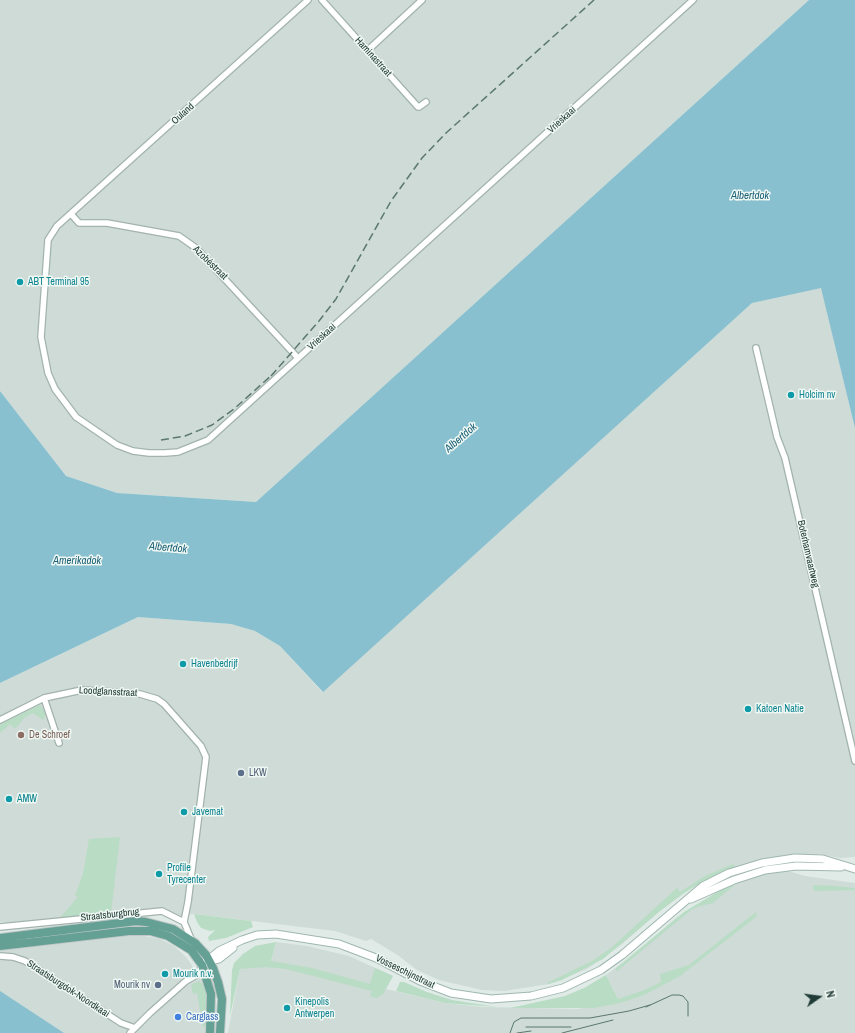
<!DOCTYPE html>
<meta charset="utf-8">
<style>
body{margin:0}
#map{position:relative;width:855px;height:1033px;overflow:hidden;background:#e0ebe7;font-family:"Archivo Narrow",sans-serif}
canvas{display:block}
.north{position:absolute;left:799px;top:977px;width:40px;height:40px;-webkit-text-stroke:3px #f0f8f4;paint-order:stroke;rotate:76deg;font-size:11px;font-weight:700;line-height:16px;text-align:center;color:#213b36}
.north::after{content:'';display:block;margin:auto;width:14px;height:18px;background:#213b36;clip-path:polygon(50% 0,100% 100%,50% 72%,0 100%)}
</style>
<div id="map">
<canvas width="855" height="1033"></canvas>
<div class="north">N</div>
</div>
<script>
const c = document.querySelector('canvas').getContext('2d');
c.lineJoin = 'round';
function fill(path, color) { c.fillStyle = color; c.fill(path, 'evenodd'); }
const shape = rows => new Path2D(rows.map(r => 'M' + r).join(''));
function strokePath(path, color, width, dash) { c.strokeStyle = color; c.lineWidth = width; c.lineCap = dash ? 'butt' : 'round'; c.setLineDash(dash || []); c.stroke(path); }
function label(font, color, halo, rows, align = 'center') {
  c.font = font + ' "Archivo Narrow",sans-serif'; c.lineWidth = 3; c.setLineDash([]); c.textBaseline = 'middle'; c.strokeStyle = halo; c.fillStyle = color; for (const [text, x, y, turn = 0] of rows) {
    c.save(); c.translate(x, y); c.rotate((+turn || 0) * Math.PI / 180); c.textAlign = isNaN(turn) ? turn : align; if (halo) c.strokeText(text, 0, 0); c.fillText(text, 0, 0); c.restore();
  }
}
const built = shape([
 [0,0,809,0,256,502,117,493,66,476,0,391],
 [818,287,822,289,855,428,855,857,840,858,820,854,790,856,759,860,735,867,697,885,684,893,660,911,621,945,587,969,549,984,504,991,482,990,439,980,417,970,399,956,371,939,366,941,335,931,194,914,185,915,183,919,168,911,159,909,16,923,0,922,0,683,138,617,231,624,255,631,280,646,322,692,752,303],
 [788,871,805,876,855,883,855,1033,228,1033,240,969,271,961,276,942,307,946,349,956,393,976,386,989,445,1003,483,1007,577,1009,620,1003,606,975,636,953,676,918,724,888,761,874],
 [129,936,144,936,160,939,174,946,187,958,204,984,207,1000,205,1033,27,1033,0,1015,0,951]
]);
const green = shape([
 [40,705,46,713,43,720,33,713,25,717,15,729,10,724,0,733,0,725,4,722],
 [120,837,111,913,59,919,78,897,75,896,83,874,89,839],
 [733,864,735,867,697,885,684,893,660,911,603,959,562,980,549,984,547,983,592,961,611,948,677,888,680,892,705,876],
 [738,882,713,903,700,906,691,910,617,971,615,969,684,912,724,888],
 [813,885,835,886,855,888,854,890,814,891],
 [756,912,757,916,680,976,644,995,620,1003,594,1008,510,1008,565,996,584,988,606,975,618,999,642,991,661,982,660,974,689,965],
 [194,914,251,921,253,927,226,938,209,941,208,937,215,930,210,931,201,928,197,922],
 [276,942,271,961,312,968,370,984,375,968,393,976,383,994,376,998,370,996,372,991,286,969,265,967,240,969,230,1016,232,970,234,963,243,954,255,946],
 [199,981,205,987,207,1000,205,1027,203,1027,197,993,193,994,191,985],
 [400,982,404,982,427,992,452,1000,497,1007,445,1003,396,991]
]);
const water = shape([
 [809,0,855,0,855,428,821,288,752,303,323,692,280,646,255,631,231,624,138,617,0,683,0,391,66,476,117,493,256,502],
 [0,991,64,1033,0,1033]
]);
const street = shape([
 [308,0,57,226,48,240,41,337,48,373,55,389,76,417,117,445,133,451,149,453,165,453,178,452,208,440,693,0],
 [322,0,418,107,419,107,426,102],
 [367,51,422,0],
 [71,214,79,223,107,223,179,236,196,248,298,358],
 [756,348,777,437,785,458,855,761],
 [44,698,59,743],
 [0,720,44,698,82,690,140,694,157,699,164,704,201,746,206,757,188,902,184,922],
 [0,927,162,911,184,922,191,939],
 [0,956,13,957,25,961,121,1023,135,1028],
 [130,1033,150,1013,186,981,198,974,202,965]
]);
const secondary = shape([
 [691,899,734,880,765,870,796,866,841,867],
 [209,961,219,959,233,948],
 [202,965,219,951,242,940,257,935,276,934,339,944,376,958,420,981,451,993,491,999,531,996,563,988,601,970,622,955,703,886,729,873,762,863,795,858,823,859,855,869]
]);
const primary = shape([
 [0,938,136,921,146,922,173,929,195,943,206,955,213,968,218,982,222,999,220,1033],
 [0,946,129,931,150,931,168,936,191,950,202,965,211,994,210,1033]
]);
const tram = shape([
 [646,1007,672,995,679,995,683,996,688,1002,688,1016],
 [526,1027,571,1027],
 [510,1033,514,1022,521,1018,590,1018,629,1011,650,1005],
 [517,1033,531,1031],
 [562,1033,613,1020]
]);
const rail = shape([
 [271,376,319,321,336,299,391,201,422,158,446,133,594,0],
 [161,440,185,436,212,425,234,409,274,373]
]);
const markers = [
 [20,282,4,"#0f9aa8"],
 [791,395,4,"#0f9aa8"],
 [183,664,4,"#0f9aa8"],
 [748,709,4,"#0f9aa8"],
 [21,735,4,"#8d6e63"],
 [241,773,4,"#5c6f8a"],
 [9,799,4,"#0f9aa8"],
 [184,812,4,"#0f9aa8"],
 [159,874,4,"#0f9aa8"],
 [165,974,4,"#0f9aa8"],
 [158,985,4,"#5c6f8a"],
 [287,1008,4,"#0f9aa8"],
 [178,1017,4,"#3f7fe0"]
];
const streetNames = [
 ["Haminastraat",373,57,48],
 ["Ouland",183,114,-42],
 ["Vrieskaai",562,120,-42],
 ["Azobéstraat",210,263,44],
 ["Vrieskaai",322,337,-42],
 ["Boterhamvaartweg",808,554,77],
 ["Loodglansstraat",108,692,3],
 ["Straatsburgbrug",110,915,-6],
 ["Vosseschijnstraat",405,972,26],
 ["Straatsburgdok-Noordkaai",68,989,33]
];
const cultureNames = [
 ["ABT Terminal 95",28,282],
 ["Holcim nv",799,395],
 ["Havenbedrijf",191,664],
 ["Katoen Natie",756,709],
 ["AMW",17,799],
 ["Javemat",192,812],
 ["Profile",167,868],
 ["Tyrecenter",167,880],
 ["Mourik n.v.",173,974],
 ["Kinepolis",295,1002],
 ["Antwerpen",295,1014]
];
const educationNames = [
 ["De Schroef",29,735]
];
const serviceNames = [
 ["LKW",249,773],
 ["Mourik nv",150,985,"right"]
];
const shopNames = [
 ["Carglass",186,1017]
];
const waterNames = [
 ["Albertdok",750,196],
 ["Albertdok",461,438,-41],
 ["Albertdok",168,548,5],
 ["Amerikadok",77,561]
];
fill(built, '#cedbd6');
fill(green, '#b9dcc5');
fill(water, '#88c0d0');
strokePath(street, '#a3b3ae', 8);
strokePath(secondary, '#9fb7b0', 9);
strokePath(primary, '#c1c8c7', 10);
strokePath(street, '#fff', 5.5);
strokePath(secondary, '#fff', 7);
strokePath(primary, '#65a095', 8);
strokePath(tram, '#5b7771', 1);
strokePath(rail, '#5b7771', 1.5, [8, 4]);
for (const [x, y, r, color] of markers) { const dot = new Path2D(); dot.arc(x, y, r, 0, 2 * Math.PI); c.fillStyle = color; c.fill(dot); strokePath(dot, '#f0f8f4', 1.5); }
label('10px', '#213b36', '#f0f8f4', streetNames);
label('10px', '#0d838f', '#f0f8f4', cultureNames, 'left');
label('10px', '#785e54', '#f0f8f4', educationNames, 'left');
label('10px', '#4e5e75', '#f0f8f4', serviceNames, 'left');
label('10px', '#366cbe', '#f0f8f4', shopNames, 'left');
label('italic 11px', '#1b6177', '#f0f8f4', waterNames);
</script>
